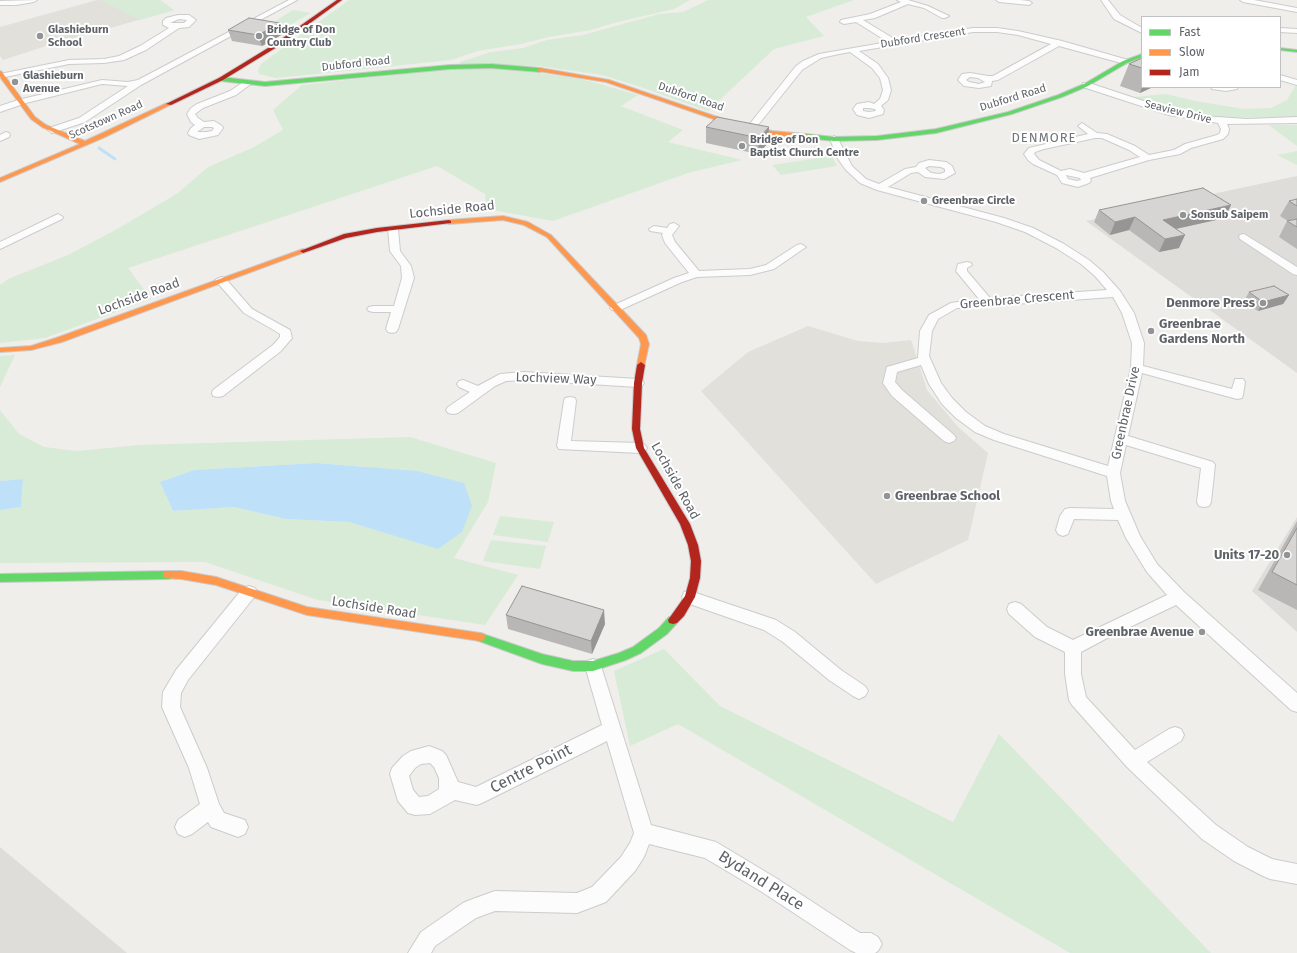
<!DOCTYPE html>
<style>
body{margin:0}
#map{position:relative;width:1297px;height:953px;overflow:hidden;background:#efeeea;font-family:"Fira Sans",sans-serif}
canvas{display:block}
.legend{position:absolute;left:1141px;top:16px;width:140px;height:72px;box-sizing:border-box;background:#fff;border:1px solid #bfc1c3;margin:0;padding:5px 7px;list-style:none;font-size:12px;color:#5f6368}
.legend li{display:flex;align-items:center;gap:8px;height:20px}
.legend b{width:20px;border:1px solid #bfc1c3}
</style>
<div id="map">
<canvas width="1297" height="953"></canvas>
<ul class="legend">
<li><b style="height:5px;background:#63d668"></b>Fast</li>
<li><b style="height:5px;background:#ff974d"></b>Slow</li>
<li><b style="height:5px;background:#b3261e"></b>Jam</li>
</ul>
</div>
<script>
const c = document.querySelector('canvas').getContext('2d');
c.lineJoin = 'round';
function fill(path, color) { c.fillStyle = color; c.fill(path, 'evenodd'); }
const shape = rows => new Path2D(rows.map(r => 'M' + r).join(''));
function strokePath(path, color, width, dash) { c.strokeStyle = color; c.lineWidth = width; c.lineCap = dash ? 'butt' : 'round'; c.setLineDash(dash || []); c.stroke(path); }
function label(font, color, halo, rows, align = 'center') {
  c.font = font + ' "Fira Sans",sans-serif'; c.lineWidth = 4; c.setLineDash([]); c.textBaseline = 'middle'; c.strokeStyle = halo; c.fillStyle = color; for (const [text, x, y, turn = 0] of rows) {
    c.save(); c.translate(x, y); c.rotate((+turn || 0) * Math.PI / 180); c.textAlign = isNaN(turn) ? turn : align; if (halo) c.strokeText(text, 0, 0); c.fillText(text, 0, 0); c.restore();
  }
}
const industrial = shape([
 [1297,176,1297,373,1086,221],
 [1297,517,1297,632,1252,591],
 [0,847,127,953,0,953]
]);
const education = shape([
 [97,0,160,0,174,10,46,46,3,60,0,56,0,27],
 [808,326,858,341,884,343,911,340,927,390,958,427,988,453,968,540,876,584,701,391,748,352]
]);
const green = shape([
 [100,0,160,0,174,10,140,20],
 [349,0,690,0,674,9,614,23,591,30,549,37,521,44,478,51,451,60,296,76,275,78,259,74,258,70,261,64],
 [708,0,854,0,806,17,824,36,774,49,708,111,638,86,602,75,539,66,460,64,460,62,491,52,523,48,547,40,583,35,659,14,683,12],
 [293,10,311,13,286,27,269,25],
 [462,69,492,69,539,73,577,78,607,86,638,95,621,106,683,130,668,142,742,160,688,173,553,221,487,209,485,194,437,166,128,268,151,299,45,338,0,343,0,285,8,279,68,255,119,228,178,193,208,167,252,148,283,130,273,110,302,85,427,71],
 [1296,85,1297,86,1297,117,1220,118,1191,114,1134,97,1166,94,1195,101,1244,109,1271,108,1287,100],
 [1269,125,1297,125,1297,146],
 [1297,151,1297,165,1277,155],
 [832,156,837,166,781,175,772,165],
 [15,355,0,387,0,356],
 [0,410,19,434,44,447,77,451,140,445,410,437,496,463,488,502,454,558,518,575,485,625,318,600,205,562,0,563,0,510,21,507,23,479,0,481],
 [316,463,367,467,438,548,349,522,286,519,234,507,173,511,160,482,194,470],
 [500,516,554,522,548,542,493,535],
 [491,540,546,546,540,569,483,561],
 [664,649,720,706,953,822,999,734,1211,953,1070,953,678,724,630,746,614,671]
]);
const water = shape([
 [316,463,417,471,464,483,472,506,462,532,438,549,349,522,286,519,234,507,173,511,160,482,194,470],
 [23,479,21,507,0,510,0,481]
]);
const stream = shape([
 [99,148,115,159]
]);
const street = shape([
 [37,0,34,2,16,5,0,5,0,1,37,0],
 [289,0,297,0,141,85,85,122,52,133,48,130,49,128,79,118,128,86,102,84,26,103,0,112,0,106,18,100,102,80,128,82,138,80,289,0],
 [897,0,908,0,928,6,949,16,945,18,942,18,924,8,908,4,875,18,863,20,896,40,973,28,997,28,1018,31,1062,41,1128,60,1129,62,1125,64,1059,46,998,80,992,81,991,86,979,88,964,86,958,80,962,74,970,73,988,76,993,76,1051,44,1018,35,997,32,973,32,859,51,878,64,888,78,891,90,888,100,881,106,884,110,883,114,869,118,857,115,853,109,857,104,869,102,874,104,880,99,883,90,880,78,872,68,850,52,839,54,821,58,802,70,754,130,748,130,747,128,748,126,796,66,803,61,819,54,888,42,856,22,844,24,840,22,841,20,870,14,901,2,897,0],
 [970,77,978,78,985,82,979,84,969,82,966,80,970,77],
 [863,108,869,108,875,109,876,111,869,112,863,111,863,108],
 [996,0,1020,0,1029,1,1032,3,1029,5,999,2,996,0],
 [1101,0,1108,0,1120,15,1142,28,1142,33,1114,19,1101,0],
 [1240,0,1254,0,1297,8,1297,12,1243,2,1240,0],
 [178,15,189,15,196,20,189,27,179,28,146,50,124,60,104,63,69,64,0,78,0,74,69,60,104,59,119,56,140,46,169,28,163,25,163,21,166,18,178,15],
 [179,19,187,20,184,23,170,23,179,19],
 [1280,28,1297,29,1297,33,1280,32,1280,28],
 [1280,75,1297,80,1297,85,1280,80,1280,75],
 [245,81,248,81,252,83,236,95,203,108,195,114,198,118,204,122,214,121,222,126,223,128,218,135,199,139,189,135,188,133,191,128,195,125,191,122,187,114,191,108,197,104,230,91,245,81],
 [204,127,212,127,214,128,212,131,207,132,197,132,204,127],
 [1083,83,1089,83,1174,111,1202,116,1247,119,1297,117,1297,123,1227,124,1229,129,1228,134,1223,139,1191,148,1180,154,1149,160,1090,178,1091,181,1089,183,1078,187,1062,183,1057,175,1033,164,1028,160,1024,154,1029,148,1088,134,1078,126,1082,123,1097,133,1107,134,1135,146,1149,155,1174,150,1185,144,1217,135,1220,133,1221,129,1218,123,1169,115,1083,87,1083,83],
 [1095,138,1102,138,1129,150,1140,157,1084,173,1070,169,1061,171,1039,160,1034,154,1035,152,1044,149,1095,138],
 [1066,175,1080,178,1081,180,1077,181,1068,179,1066,175],
 [1211,87,1238,87,1237,89,1226,91,1212,89,1211,87],
 [6,132,9,133,10,135,9,137,0,141,0,135,6,132],
 [834,136,838,139,852,166,866,179,879,184,905,169,916,167,919,163,929,160,946,162,952,166,955,173,944,179,925,177,918,172,911,173,888,187,1004,218,1033,228,1064,244,1089,260,1103,272,1120,291,1134,313,1144,343,1143,366,1232,389,1235,379,1243,379,1245,382,1243,395,1242,398,1237,399,1142,373,1128,436,1213,462,1215,465,1211,502,1209,506,1204,507,1199,506,1197,502,1201,468,1126,445,1120,473,1125,501,1140,536,1157,564,1184,592,1297,693,1297,712,1291,710,1176,605,1111,636,1081,652,1081,674,1086,697,1135,750,1169,729,1175,727,1181,729,1184,735,1181,741,1147,762,1216,825,1248,847,1272,859,1297,864,1297,884,1270,879,1263,876,1234,861,1202,839,1127,767,1072,705,1069,700,1065,674,1065,652,1035,637,1009,614,1007,609,1009,604,1015,602,1021,604,1047,627,1073,640,1167,595,1147,572,1126,538,1118,520,1074,519,1068,534,1063,536,1058,534,1056,530,1060,516,1065,509,1070,508,1114,509,1111,501,1107,476,994,440,975,432,956,418,942,404,929,384,921,365,897,372,895,382,902,390,954,435,956,438,954,441,949,443,944,441,892,396,883,383,887,367,918,358,920,331,929,315,951,303,979,299,956,271,958,264,967,262,971,263,972,265,967,268,967,271,990,298,1107,290,1095,276,1081,264,1056,248,1025,232,996,222,877,190,860,183,846,170,838,159,830,139,834,136],
 [929,166,941,167,945,169,945,172,940,174,931,173,925,168,929,166],
 [1113,297,1122,313,1132,343,1131,368,1108,466,1004,434,985,426,966,412,952,398,941,383,929,356,932,331,938,319,957,308,1113,297],
 [58,214,63,217,62,219,0,249,0,242,58,214],
 [674,223,679,226,672,235,675,242,699,271,750,269,766,265,797,245,801,244,806,247,774,269,750,275,697,277,682,282,620,310,612,310,610,308,612,306,674,278,689,273,665,243,662,235,663,233,650,231,649,229,654,226,667,228,670,224,674,223],
 [393,226,398,229,400,251,411,266,414,278,398,329,396,332,392,333,388,332,386,329,391,312,373,312,369,311,367,309,369,307,373,306,394,306,402,278,401,266,390,251,388,229,393,226],
 [1244,234,1297,267,1297,275,1293,274,1240,239,1239,237,1240,235,1244,234],
 [221,277,225,278,252,309,290,330,292,338,281,351,223,396,218,397,213,396,212,393,213,390,273,345,280,337,280,334,272,329,244,313,215,280,221,277],
 [524,372,638,379,642,380,644,383,642,386,638,387,524,380,506,381,495,386,458,413,453,414,448,413,446,410,448,407,470,392,459,387,457,384,459,381,463,380,478,386,500,374,524,372],
 [570,397,575,398,576,401,571,441,640,443,645,445,647,448,645,451,640,453,559,449,557,446,564,401,565,398,570,397],
 [249,586,255,588,257,592,255,596,188,680,181,693,180,707,207,768,219,804,224,813,245,820,248,827,245,834,238,837,211,827,208,822,192,834,185,837,178,834,175,827,178,820,200,804,189,768,162,707,163,692,176,670,243,588,249,586],
 [690,591,776,620,795,632,841,670,865,686,868,691,865,696,859,699,853,696,829,680,783,642,764,630,684,602,682,597,684,592,690,591],
 [593,659,599,661,601,666,651,825,716,842,776,878,860,933,871,933,878,937,882,944,878,951,875,953,856,953,850,950,762,892,705,858,649,844,644,857,635,871,606,902,577,913,495,911,476,918,435,946,431,953,408,953,421,932,463,903,470,900,495,891,577,893,592,887,621,857,630,843,634,833,607,741,484,802,477,805,455,800,430,814,415,815,408,813,398,801,390,774,392,768,403,756,411,751,429,746,442,751,446,755,458,782,476,787,602,725,585,666,587,661,593,659],
 [430,763,434,767,439,778,439,789,428,796,419,797,413,790,409,776,415,768,421,764,430,763]
]);
const fast = shape([
 [1280,48,1297,50,1297,52,1280,50,1280,48],
 [1142,54,1142,57,1127,63,1088,86,1062,97,1012,114,936,133,877,140,834,141,806,138,803,136,806,134,834,137,877,136,936,129,1008,112,1058,95,1084,84,1123,61,1142,54],
 [491,64,540,68,543,70,540,72,491,68,450,69,265,86,221,81,218,79,221,77,265,82,450,65,491,64],
 [168,571,172,572,173,575,172,578,168,579,0,582,0,574,168,571],
 [673,616,677,617,678,620,677,623,667,634,641,653,626,660,593,671,573,671,542,664,476,640,475,637,476,634,480,633,542,654,573,661,593,661,619,653,633,647,659,628,669,617,673,616]
]);
const slow = shape([
 [540,68,609,80,729,121,772,131,806,134,809,136,806,138,772,135,725,123,606,82,538,71,538,69,540,68],
 [0,71,2,72,35,117,46,125,85,141,167,103,172,104,105,137,0,182,0,178,80,144,42,127,31,119,0,77,0,71],
 [503,216,528,222,551,235,646,335,649,344,644,367,638,367,637,365,641,344,639,338,547,237,524,225,503,220,449,224,446,222,449,220,503,216],
 [303,249,306,251,305,252,62,342,31,350,0,352,0,348,31,346,56,338,303,249],
 [168,571,181,571,216,577,307,607,480,633,484,634,485,637,484,640,480,641,307,615,216,585,181,579,164,578,163,575,164,572,168,571]
]);
const jam = shape([
 [337,0,342,0,277,47,223,80,171,105,166,104,219,78,273,45,337,0],
 [449,220,451,221,451,223,377,232,346,238,303,253,300,251,344,234,377,228,449,220],
 [641,362,645,365,642,383,640,429,644,448,690,524,698,545,701,561,700,578,695,597,684,616,677,623,673,624,669,623,668,620,685,596,690,578,691,561,688,545,680,524,636,448,632,429,634,383,637,365,641,362]
]);
const wall = shape([
 [228,30,283,34,262,46,232,41],
 [1142,58,1142,87,1153,87,1140,93,1120,86,1129,64],
 [706,127,769,127,768,143,758,154,706,143],
 [1297,199,1297,249,1279,237,1287,221,1288,221,1280,216,1289,201],
 [1099,210,1225,218,1176,229,1179,248,1159,252,1129,230,1110,235,1094,222],
 [1249,292,1289,295,1283,304,1258,311,1244,301],
 [1297,521,1297,610,1258,590],
 [506,615,605,624,592,654,508,629]
]);
const shadedWall = shape([
 [280,23,283,34,262,46,258,35],
 [1142,87,1153,87,1140,93],
 [769,127,768,143,758,154,759,138],
 [1231,205,1225,218,1157,233,1163,220],
 [1135,217,1129,230,1110,235,1115,222],
 [1185,235,1179,248,1159,252,1165,239],
 [1289,295,1283,304,1258,311,1263,302],
 [604,610,605,624,592,654,591,641]
]);
const building = shape([
 [249,18,280,23,258,35,228,30,249,18],
 [1142,58,1142,68,1129,64,1142,58],
 [717,117,769,127,759,138,706,127,717,117],
 [1203,188,1231,205,1163,220,1185,235,1165,239,1135,217,1115,222,1099,210,1203,188],
 [1297,199,1297,206,1289,201,1297,199],
 [1297,219,1297,227,1287,221,1297,219],
 [1274,286,1289,295,1263,302,1249,292,1274,286],
 [1297,528,1297,585,1272,572,1297,528],
 [522,586,604,610,591,641,506,615,522,586]
]);
const markers = [
 [40,36,4,"#919496"],
 [259,36,4,"#919496"],
 [15,82,4,"#919496"],
 [742,146,4,"#919496"],
 [924,201,4,"#919496"],
 [1183,215,4,"#919496"],
 [1263,303,4,"#919496"],
 [1151,331,4,"#919496"],
 [887,496,4,"#919496"],
 [1287,555,4,"#919496"],
 [1202,632,4,"#919496"]
];
const farPoinames = [
 ["Glashieburn",48,30],
 ["School",48,43],
 ["Bridge of Don",267,30],
 ["Country Club",267,43],
 ["Glashieburn",23,76],
 ["Avenue",23,89],
 ["Bridge of Don",750,140],
 ["Baptist Church Centre",750,153],
 ["Greenbrae Circle",932,201],
 ["Sonsub Saipem",1191,215]
];
const farStreetnames = [
 ["Dubford Crescent",923,38,-9],
 ["Dubford Road",356,64,-6],
 ["Dubford Road",691,97,19],
 ["Dubford Road",1013,98,-17],
 ["Seaview Drive",1178,112,14],
 ["Scotstown Road",106,120,-24]
];
const farQuarternames = [
 ["DENMORE",1044,138]
];
const streetNames = [
 ["Lochside Road",452,210,-6],
 ["Lochside Road",139,297,-20],
 ["Greenbrae Crescent",1017,300,-5],
 ["Lochview Way",556,379,2],
 ["Greenbrae Drive",1126,413,-78],
 ["Lochside Road",675,481,61],
 ["Lochside Road",374,608,9]
];
const poiNames = [
 ["Denmore Press",1255,303],
 ["Greenbrae",1159,324,"left"],
 ["Gardens North",1159,339,"left"],
 ["Greenbrae School",895,496,"left"],
 ["Units 17-20",1279,555],
 ["Greenbrae Avenue",1194,632]
];
const nearStreetnames = [
 ["Centre Point",531,769,-27],
 ["Bydand Place",761,881,32]
];
fill(industrial, '#dfddda');
fill(education, '#e2e0da');
fill(green, '#d8ebd6');
fill(water, '#bfe0f9');
strokePath(stream, '#bfe0f9', 3);
strokePath(street, '#cbcccc', 2);
strokePath(fast, '#cacacb', 2);
strokePath(slow, '#cacacb', 2);
strokePath(jam, '#cacacb', 2);
fill(street, '#fdfcfc');
fill(fast, '#63d668');
fill(slow, '#ff974d');
fill(jam, '#b3261e');
fill(wall, '#b8b7b5');
fill(shadedWall, '#969594');
fill(building, '#d6d5d3');
strokePath(building, '#969594', 1);
for (const [x, y, r, color] of markers) { const dot = new Path2D(); dot.arc(x, y, r, 0, 2 * Math.PI); c.fillStyle = color; c.fill(dot); strokePath(dot, '#fff', 1.5); }
label('bold 11px', '#5f6368', '#fff', farPoinames, 'left');
label('11px', '#5f6368', '#fff', farStreetnames);
c.letterSpacing = '1px';
label('13px', '#70757a', '#fff', farQuarternames);
c.letterSpacing = '0px';
label('13px', '#5f6368', '#fff', streetNames);
label('bold 13px', '#5f6368', '#fff', poiNames, 'right');
label('16px', '#5f6368', '#fff', nearStreetnames);
</script>
